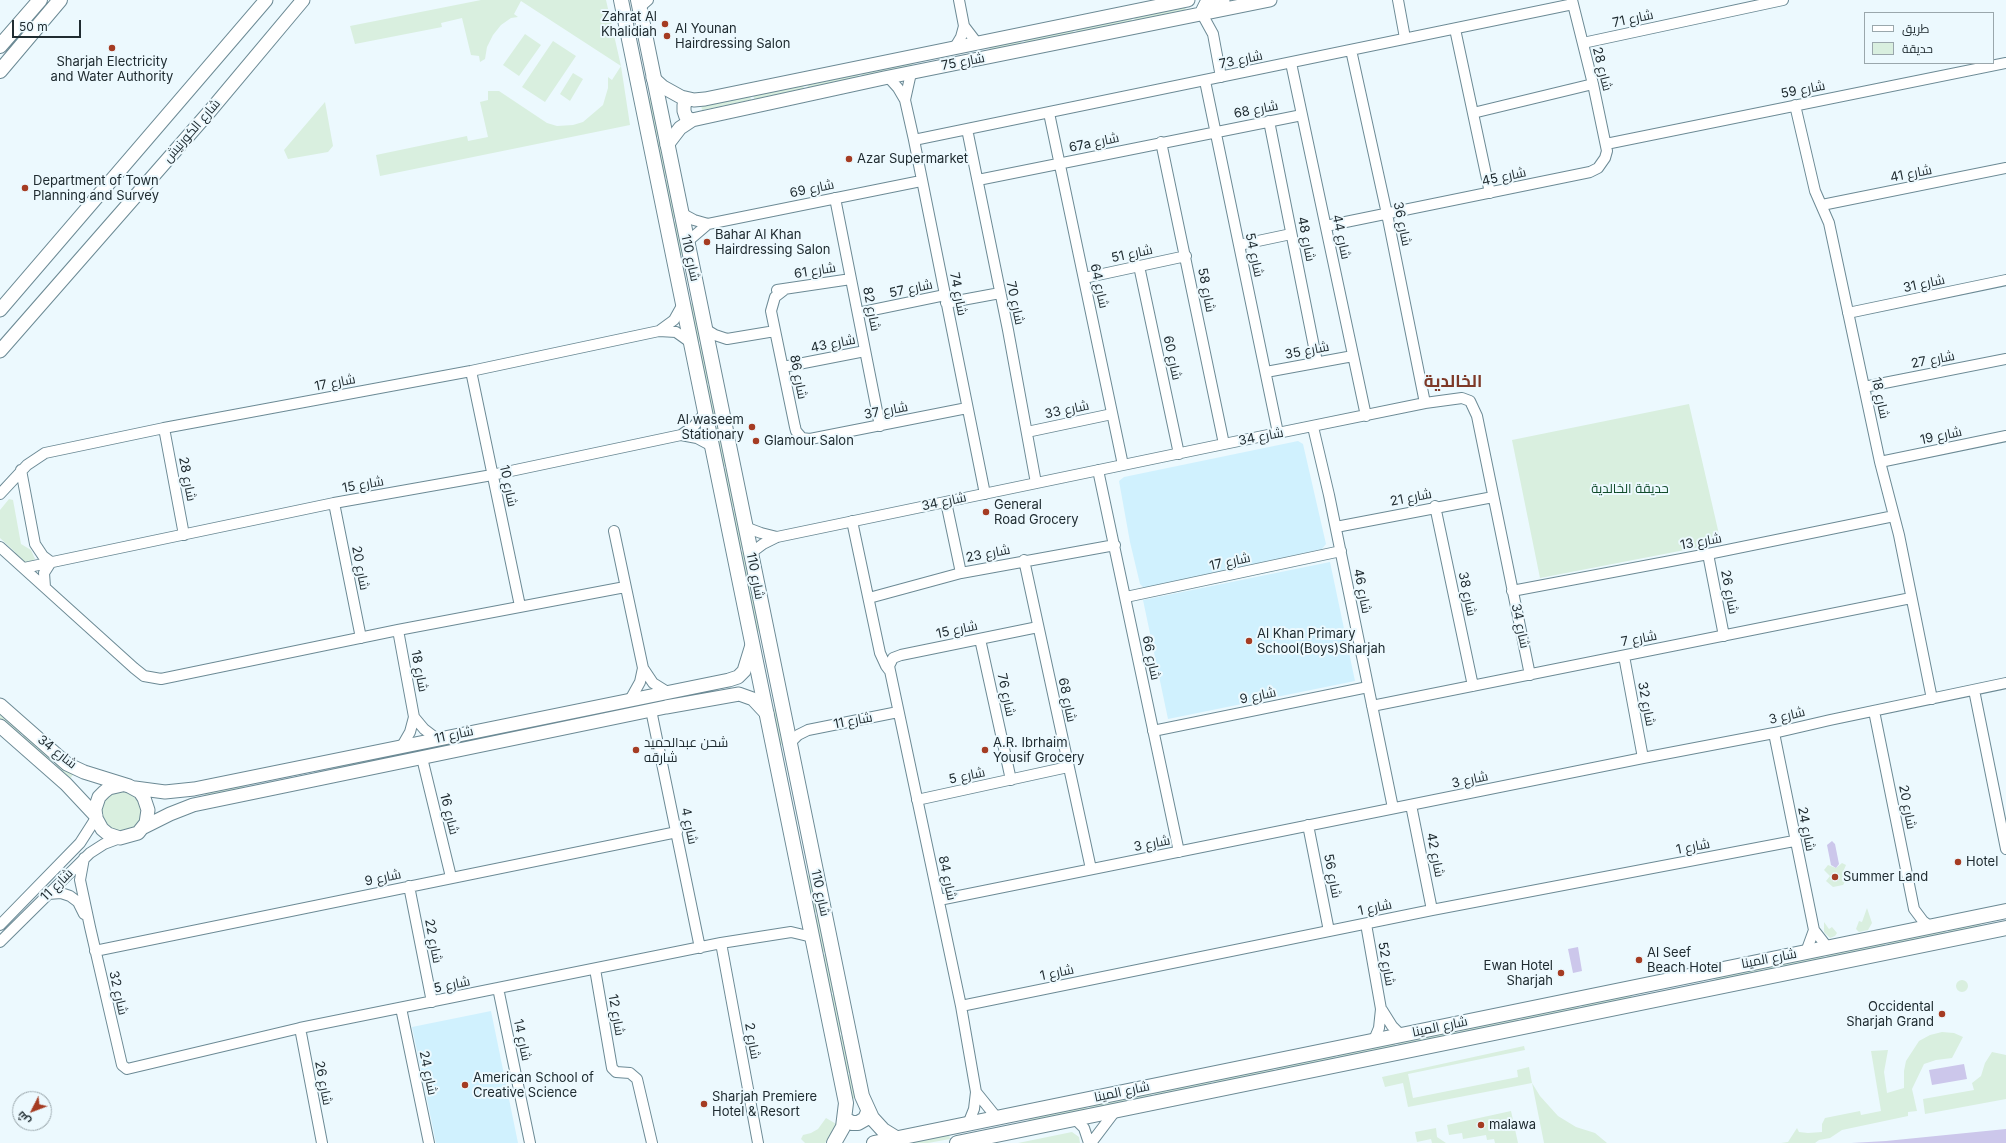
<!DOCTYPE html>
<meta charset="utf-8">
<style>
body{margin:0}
#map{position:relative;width:2006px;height:1143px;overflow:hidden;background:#ecf9fe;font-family:Inter,Cairo,sans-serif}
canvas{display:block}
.legend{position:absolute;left:1864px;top:12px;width:130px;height:52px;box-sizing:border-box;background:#ecf9fe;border:1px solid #9aa7ac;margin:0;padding:5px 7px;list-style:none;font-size:12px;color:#202c31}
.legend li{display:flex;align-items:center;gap:8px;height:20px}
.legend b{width:20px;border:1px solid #9aa7ac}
.north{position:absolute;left:12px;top:1091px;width:40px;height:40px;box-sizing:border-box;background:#ecf9fe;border:1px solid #9aa7ac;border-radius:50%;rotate:228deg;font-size:11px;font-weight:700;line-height:16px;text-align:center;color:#202c31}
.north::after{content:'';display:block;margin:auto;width:14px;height:18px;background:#a53c23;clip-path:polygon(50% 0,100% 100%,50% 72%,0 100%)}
.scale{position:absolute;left:12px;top:20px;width:69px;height:18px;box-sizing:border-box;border:2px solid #202c31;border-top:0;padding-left:5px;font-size:12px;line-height:14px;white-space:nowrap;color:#202c31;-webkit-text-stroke:3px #ecf9fe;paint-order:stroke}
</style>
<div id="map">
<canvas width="2006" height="1143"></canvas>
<ul class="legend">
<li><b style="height:5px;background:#fff"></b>طريق</li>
<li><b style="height:11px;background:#d9efdf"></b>حديقة</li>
</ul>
<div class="north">ش</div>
<div class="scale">50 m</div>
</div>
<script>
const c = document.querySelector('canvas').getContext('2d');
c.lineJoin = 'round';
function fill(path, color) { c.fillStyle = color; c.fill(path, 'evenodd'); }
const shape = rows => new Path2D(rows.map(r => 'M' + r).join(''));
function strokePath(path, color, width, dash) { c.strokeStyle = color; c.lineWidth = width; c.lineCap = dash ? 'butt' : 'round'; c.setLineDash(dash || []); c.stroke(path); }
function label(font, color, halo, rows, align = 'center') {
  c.font = font + ' Inter,Cairo,sans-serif'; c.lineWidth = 4; c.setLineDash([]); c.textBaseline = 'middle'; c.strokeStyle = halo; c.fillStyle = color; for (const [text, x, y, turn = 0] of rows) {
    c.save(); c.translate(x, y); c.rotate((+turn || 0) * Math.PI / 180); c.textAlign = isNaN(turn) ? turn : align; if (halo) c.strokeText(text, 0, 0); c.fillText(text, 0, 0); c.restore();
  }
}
const built = shape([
 [1298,441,1303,444,1326,544,1322,549,1144,588,1140,584,1130,542,1119,481,1124,477],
 [1330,562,1355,681,1168,719,1143,600],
 [491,1011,518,1143,436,1143,412,1027]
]);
const green = shape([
 [481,0,606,0,621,66,630,125,380,176,376,155,467,136,468,141,488,137,480,102,488,100,488,91,499,91,547,123,557,126,573,125,583,122,603,105,608,88,608,77,612,80,621,66,521,1,514,14,518,17,511,18,501,25,493,35,487,47,485,59,480,62,479,56,471,55,462,18,441,23,442,27,355,44,350,26],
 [1185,6,1186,11,1135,22,1134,16],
 [1131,17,1132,22,1077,34,1076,29],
 [1073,29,1074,34,1025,44,1024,39],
 [525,34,541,45,519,76,503,65],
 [1021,40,1022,45,990,51,989,46],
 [553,41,576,56,545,102,522,87],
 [912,62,913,67,862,77,861,72],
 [573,73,583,79,570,101,560,94],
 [858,73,859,78,808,88,807,83],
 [803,84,804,89,754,99,753,94],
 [750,95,751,100,702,110,701,105],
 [647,98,652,98,660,136,655,137],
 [325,102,333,146,328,152,288,159,284,150],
 [660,139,668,177,663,178,656,140],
 [664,180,668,180,676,218,672,219],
 [677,221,684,255,679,255,672,222],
 [694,303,702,341,697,342,689,304],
 [702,344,710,383,705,384,697,345],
 [711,385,719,424,714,425,706,386],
 [1689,404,1721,543,1540,578,1512,440],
 [719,427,727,466,722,467,714,428],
 [727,468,735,507,730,508,723,469],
 [9,499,13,500,21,544,31,550,35,559,32,562,23,563,16,558,15,552,0,538,0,510],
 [736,509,744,548,739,549,731,510],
 [744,551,752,590,748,591,740,552],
 [753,592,761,631,756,632,748,594],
 [777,709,784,744,779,745,772,710],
 [0,713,22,732,19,736,0,719],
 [501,731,502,736,462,744,461,740],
 [24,734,54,760,51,764,21,738],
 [458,740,459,745,419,753,418,748],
 [415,749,416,753,376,762,375,757],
 [373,758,374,762,337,770,336,765],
 [57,762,74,773,70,779,54,766],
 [244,783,245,788,205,796,204,791],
 '102 811a20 20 0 1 1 40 0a20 20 0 1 1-40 0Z',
 [1842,863,1846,865,1843,872,1849,876,1843,885,1833,887,1826,881,1830,876,1824,870,1828,865,1836,868],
 [811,875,818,912,813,913,806,876],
 [1867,908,1872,923,1868,930,1859,932,1856,929,1859,921,1862,922],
 [819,915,826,952,821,953,814,916],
 [1824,922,1829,929,1832,927,1837,933,1835,936,1830,938,1824,932],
 [1980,922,1981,927,1949,934,1947,929],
 [1945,929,1946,934,1888,946,1887,941],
 [1885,942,1885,946,1827,958,1826,954],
 [827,954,834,992,830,993,822,955],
 [1823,954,1824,959,1765,971,1764,966],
 [1762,966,1763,971,1716,981,1715,976],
 '1956 986a6 6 0 1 1 12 0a6 6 0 1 1-12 0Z',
 [1631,993,1632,998,1582,1009,1581,1004],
 [835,994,843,1032,838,1033,830,995],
 [1578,1004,1579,1009,1522,1021,1521,1016],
 [1518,1016,1519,1022,1460,1034,1459,1029],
 [1456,1029,1458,1034,1399,1046,1397,1041],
 [1942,1032,1954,1033,1963,1037,1952,1058,1936,1060,1924,1064,1912,1089,1917,1111,1908,1112,1908,1116,1842,1130,1830,1138,1819,1140,1815,1143,1781,1143,1788,1142,1797,1128,1799,1132,1808,1133,1822,1132,1822,1124,1825,1118,1860,1111,1861,1115,1881,1111,1871,1051,1888,1050,1884,1072,1887,1093,1904,1088,1904,1071,1906,1061,1919,1041,1930,1035],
 [843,1035,851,1072,846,1073,838,1036],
 [1394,1042,1396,1047,1338,1059,1337,1054],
 [1524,1046,1525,1050,1408,1074,1413,1098,1518,1077,1517,1070,1529,1067,1532,1083,1540,1096,1558,1116,1576,1127,1595,1133,1607,1143,1544,1143,1532,1083,1408,1107,1403,1083,1385,1087,1382,1077],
 [1992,1052,2006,1055,2006,1099,1925,1114,1923,1099,1974,1090,1972,1083,1981,1076,1985,1063],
 [1335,1054,1336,1059,1277,1071,1276,1066],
 [1273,1067,1274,1072,1214,1084,1213,1079],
 [851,1074,856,1098,851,1099,846,1075],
 [1211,1080,1212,1085,1155,1097,1154,1091],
 [1151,1092,1152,1097,1090,1110,1089,1105],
 [1086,1105,1087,1110,1029,1122,1028,1117],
 [1511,1111,1518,1143,1495,1143,1494,1139,1487,1140,1486,1135,1463,1139,1462,1133,1449,1135,1447,1125],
 [826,1118,838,1125,825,1143,805,1143,801,1139,803,1135,811,1133,818,1129],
 [1436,1128,1437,1137,1446,1143,1432,1143,1431,1139,1417,1142,1415,1132],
 [1072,1132,1079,1137,1080,1143,1018,1143],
 [949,1134,950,1139,928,1143,903,1143]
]);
const water = shape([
 [1832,841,1835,844,1839,864,1836,868,1831,865,1827,845],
 [1578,947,1582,971,1573,973,1568,949],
 [1964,1064,1967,1079,1932,1085,1929,1070],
 [2006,1129,2006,1143,1851,1143,1886,1141]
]);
const minor = shape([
 [959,0,964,26,977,43],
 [1398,0,1405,38],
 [640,7,648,0],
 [1202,14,1213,34,1221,77],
 [1455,29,1490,193],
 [1583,43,1783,0],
 [955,47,961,37,964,26],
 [1351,50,1387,214,1425,403],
 [1291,63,1366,416],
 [889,78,898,88,905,100,914,140,985,494],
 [1205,81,1278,433],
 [905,100,911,73],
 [1795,105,1815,191,1829,223,1880,462,1899,535,1932,699],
 [1049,113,1123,465],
 [1473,113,1593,84],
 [1269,121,1317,362],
 [967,129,1008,330,1036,483],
 [914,140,1573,4],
 [1161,142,1224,444],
 [1606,144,2006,63],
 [978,180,1302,115],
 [835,198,880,426],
 [1822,205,2006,168],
 [681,213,694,220,708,224,921,181],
 [1326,226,1590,172,1598,168,1605,158,1607,151,1593,84,1572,0],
 [687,242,708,224],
 [1239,245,1291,234],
 [1139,266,1179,454],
 [1084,278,1186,256],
 [777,290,851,279],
 [784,290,775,297,771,311,795,427,796,431,802,438,810,439,967,408],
 [946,303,1000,293],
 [858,313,945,295],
 [1848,313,2006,280],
 [705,329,715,335,727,339,775,331],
 [659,331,674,320,683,304],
 [783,367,865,351],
 [471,371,520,606],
 [1266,372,1353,356],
 [1864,387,2006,359],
 [1313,427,1329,495,1393,808],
 [164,428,184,535],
 [1027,432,1112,414],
 [681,435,697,438,712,446],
 [1880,462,2006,436],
 [21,470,35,544,43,556,51,562],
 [1098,470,1179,852],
 [0,494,27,465,45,453,164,428,471,371,659,331,676,332,690,342],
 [946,502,961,573],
 [334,503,361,638],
 [1435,506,1473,686],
 [852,521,880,653,886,666,889,670],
 [745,527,761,533,777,537],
 [1336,527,1493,497],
 [614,531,643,668,653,683,669,693],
 [0,547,134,668,144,676,161,679,398,630,625,587],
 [751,553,763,544,777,537,1224,444,1425,403,1462,398,1470,401,1477,416,1530,675],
 [1708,554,1724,636],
 [1024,560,1091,869],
 [24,568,334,503,492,475,681,435,694,426,705,413],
 [45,587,44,573,51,562],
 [1512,591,1708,554,1894,516],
 [1126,597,1341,551],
 [869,598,961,573,1115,545],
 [398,630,414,717,410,732,402,746],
 [980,639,1011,780],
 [1624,656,1643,758],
 [1974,690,2006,849],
 [630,700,640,682,643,668],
 [1372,706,1911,598],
 [651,710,700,948],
 [1874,711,1914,909,1923,921,1931,927],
 [414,717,424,729,437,739],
 [1153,731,1368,687],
 [1774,733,1814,930,1806,952],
 [790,743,798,735,808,730,898,712],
 [422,758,451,877],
 [917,800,1068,767],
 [1411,805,1432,910],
 [1308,825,1329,931],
 [84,858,80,880,90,927,122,1065,127,1069,300,1028,721,943,791,932,812,937],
 [409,886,432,1002],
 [48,894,61,893,70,896,78,902,84,914],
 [939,900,1643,758,1774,733,1830,720,2006,683],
 [1366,924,1381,1009,1379,1028,1374,1040],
 [0,925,80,843,96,818],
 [1814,930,1828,948],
 [0,942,90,853,104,844,120,838],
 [721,943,758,1143],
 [95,951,677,832],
 [595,969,612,1068,616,1072,630,1073,637,1079,652,1143],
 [498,988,530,1143],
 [961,1006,1432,910,1794,841],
 [401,1008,429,1143],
 [1382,1010,1392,1026,1401,1035],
 [300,1028,322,1143],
 [976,1092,997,1118],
 [1075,1119,1084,1128,1089,1143],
 [968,1124,974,1109,976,1092,961,1006,889,666,893,658,901,655,1038,627],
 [1091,1143,1116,1110]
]);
const tertiary = shape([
 [1202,12,1206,4,1223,0],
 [653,78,663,87,681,97,694,100,705,99,1188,0],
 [688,99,684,105,684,111,686,117,692,120],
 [667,145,680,128,692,120,701,118,884,78,1270,0],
 [0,310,266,0],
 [0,351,210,111,303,0],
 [0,705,67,764,84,772,129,786,140,792,144,798,148,810,146,823,138,833,120,838,108,834,102,829,96,818,95,809,99,797,104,792,109,788,122,785],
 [0,726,66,784,96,816],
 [135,788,165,792,194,789,729,680,738,677,744,671,752,645],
 [142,828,170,814,193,805,666,707,739,694,753,699,767,714]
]);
const secondary = shape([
 [621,0,846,1103,843,1127,834,1143],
 [638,0,862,1096,872,1118,883,1130,896,1138],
 [0,46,40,0],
 [0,71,60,0],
 [845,1119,852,1123,858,1123,865,1119,868,1112],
 [874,1143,2006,911],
 [957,1143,2006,928]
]);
const markers = [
 [665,24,4,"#a53c23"],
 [667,36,4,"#a53c23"],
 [112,48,4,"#a53c23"],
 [849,159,4,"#a53c23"],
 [25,188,4,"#a53c23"],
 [707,242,4,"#a53c23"],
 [752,427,4,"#a53c23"],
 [756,441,4,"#a53c23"],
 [986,512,4,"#a53c23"],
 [1249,641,4,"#a53c23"],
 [636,750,4,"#a53c23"],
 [985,750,4,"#a53c23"],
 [1958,862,4,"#a53c23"],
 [1835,877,4,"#a53c23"],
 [1639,960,4,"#a53c23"],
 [1561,973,4,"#a53c23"],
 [1942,1014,4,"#a53c23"],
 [465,1085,4,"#a53c23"],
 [704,1104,4,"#a53c23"],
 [1481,1125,4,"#a53c23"]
];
const poiNames = [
 ["Zahrat Al",657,17,"right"],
 ["Khalidiah",657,32,"right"],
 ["Al Younan",675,29],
 ["Hairdressing Salon",675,44],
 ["Sharjah Electricity",112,62,"center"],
 ["and Water Authority",112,77,"center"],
 ["Azar Supermarket",857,159],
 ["Department of Town",33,181],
 ["Planning and Survey",33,196],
 ["Bahar Al Khan",715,235],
 ["Hairdressing Salon",715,250],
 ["Al waseem",744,420,"right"],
 ["Stationary",744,435,"right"],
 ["Glamour Salon",764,441],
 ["General",994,505],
 ["Road Grocery",994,520],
 ["Al Khan Primary",1257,634],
 ["School(Boys)Sharjah",1257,649],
 ["شحن عبدالحميد",644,743],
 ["شارقه",644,758],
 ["A.R. Ibrhaim",993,743],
 ["Yousif Grocery",993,758],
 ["Hotel",1966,862],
 ["Summer Land",1843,877],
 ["Al Seef",1647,953],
 ["Beach Hotel",1647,968],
 ["Ewan Hotel",1553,966,"right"],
 ["Sharjah",1553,981,"right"],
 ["Occidental",1934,1007,"right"],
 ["Sharjah Grand",1934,1022,"right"],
 ["American School of",473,1078],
 ["Creative Science",473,1093],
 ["Sharjah Premiere",712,1097],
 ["Hotel & Resort",712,1112],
 ["malawa",1489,1125]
];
const streetNames = [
 ["شارع 71",1633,19,-12],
 ["شارع 73",1241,60,-12],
 ["شارع 75",963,62,-11],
 ["شارع 28",1602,69,76],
 ["شارع 59",1803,90,-11],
 ["شارع 68",1256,110,-11],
 ["شارع الكورنيش",192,131,-49],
 ["67a شارع",1094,143,-12],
 ["شارع 41",1911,174,-11],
 ["شارع 45",1504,177,-12],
 ["شارع 69",812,189,-12],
 ["شارع 36",1402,224,78],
 ["شارع 44",1341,237,78],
 ["شارع 48",1306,239,79],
 ["شارع 51",1132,254,-12],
 ["شارع 54",1254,255,78],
 ["شارع 110",690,258,78],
 ["شارع 61",815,271,-9],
 ["شارع 31",1924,284,-12],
 ["شارع 64",1099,286,78],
 ["شارع 57",911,289,-12],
 ["شارع 58",1206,290,79],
 ["شارع 74",958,294,79],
 ["شارع 70",1015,303,78],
 ["شارع 82",871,309,79],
 ["شارع 43",833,344,-11],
 ["شارع 35",1307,351,-11],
 ["شارع 60",1172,358,78],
 ["شارع 27",1933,360,-11],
 ["شارع 86",798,377,79],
 ["شارع 17",335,383,-11],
 ["شارع 18",1880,398,78],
 ["شارع 33",1067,410,-12],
 ["شارع 37",886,411,-11],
 ["شارع 19",1941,436,-12],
 ["شارع 34",1261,437,-11],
 ["شارع 28",187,479,79],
 ["شارع 15",363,485,-10],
 ["شارع 10",508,486,78],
 ["شارع 21",1411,498,-11],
 ["شارع 34",944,502,-12],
 ["شارع 13",1701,542,-10],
 ["شارع 23",988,554,-11],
 ["شارع 17",1230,562,-12],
 ["شارع 20",360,568,79],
 ["شارع 110",755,576,79],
 ["شارع 46",1362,591,79],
 ["شارع 26",1729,592,79],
 ["شارع 38",1467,594,78],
 ["شارع 34",1520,626,78],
 ["شارع 15",957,630,-12],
 ["شارع 7",1639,639,-11],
 ["شارع 66",1151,658,78],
 ["شارع 18",419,671,79],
 ["شارع 76",1006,695,78],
 ["شارع 9",1258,696,-12],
 ["شارع 68",1067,700,78],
 ["شارع 32",1646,704,79],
 ["شارع 3",1787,716,-13],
 ["شارع 11",853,721,-11],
 ["شارع 11",454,735,-12],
 ["شارع 34",57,752,38],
 ["شارع 5",967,776,-12],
 ["شارع 3",1470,780,-12],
 ["شارع 20",1907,807,79],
 ["شارع 16",449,814,76],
 ["شارع 4",689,826,78],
 ["شارع 24",1806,829,79],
 ["شارع 3",1152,844,-11],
 ["شارع 1",1693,847,-11],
 ["شارع 42",1435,855,79],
 ["شارع 56",1332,876,79],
 ["شارع 9",383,878,-12],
 ["شارع 84",947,878,78],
 ["شارع 11",57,885,-45],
 ["شارع 110",820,893,78],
 ["شارع 1",1375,908,-12],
 ["شارع 22",433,941,79],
 ["شارع المينا",1769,959,-11],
 ["شارع 52",1386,964,80],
 ["شارع 1",1057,973,-12],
 ["شارع 5",452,985,-12],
 ["شارع 32",118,993,77],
 ["شارع 12",616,1015,80],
 ["شارع المينا",1440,1027,-12],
 ["شارع 14",522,1040,78],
 ["شارع 2",752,1041,80],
 ["شارع 24",428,1073,78],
 ["شارع 26",323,1083,79],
 ["شارع المينا",1122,1092,-12]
];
const parkNames = [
 ["حديقة الخالدية",1630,489]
];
const districtNames = [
 ["الخالدية",1453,382]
];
fill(built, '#d0f1fe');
fill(green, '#d9efdf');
fill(water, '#ccc7eb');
strokePath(minor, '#6c8a95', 12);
strokePath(tertiary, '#6c8a95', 15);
strokePath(secondary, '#6c8a95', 16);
strokePath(minor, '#fff', 10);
strokePath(tertiary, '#fff', 13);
strokePath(secondary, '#fff', 14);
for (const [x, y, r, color] of markers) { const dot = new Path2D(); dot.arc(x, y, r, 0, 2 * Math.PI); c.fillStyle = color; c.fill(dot); strokePath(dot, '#ecf9fe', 1.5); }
label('13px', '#202c31', '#ecf9fe', poiNames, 'left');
label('13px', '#202c31', '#ecf9fe', streetNames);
label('13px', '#104b2a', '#ecf9fe', parkNames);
label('bold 17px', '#7e3928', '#ecf9fe', districtNames);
</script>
